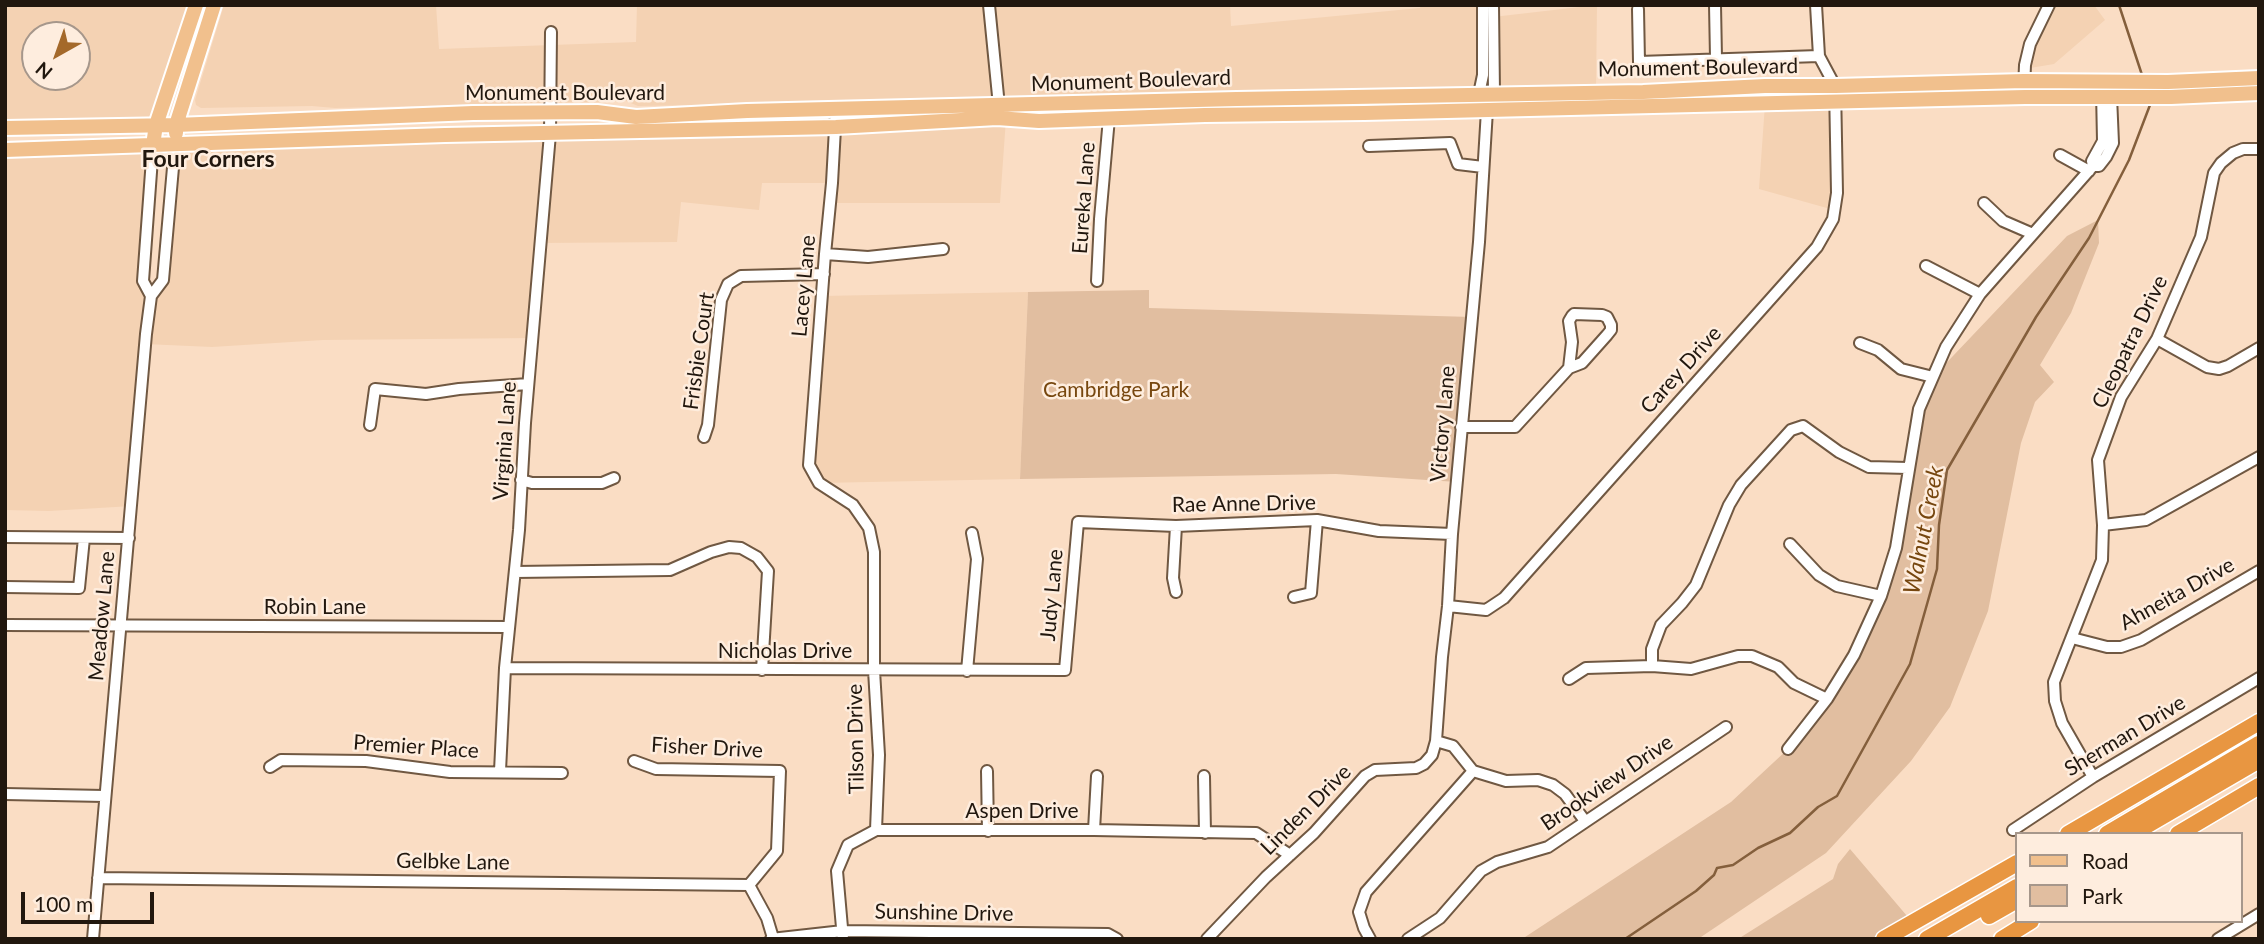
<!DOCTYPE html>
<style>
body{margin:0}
#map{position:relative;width:2264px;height:944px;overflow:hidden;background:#faddc4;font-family:Lato,sans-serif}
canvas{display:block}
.frame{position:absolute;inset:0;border:7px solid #21170e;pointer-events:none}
.legend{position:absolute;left:2015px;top:832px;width:228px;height:91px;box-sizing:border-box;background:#feedde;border:2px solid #a6978b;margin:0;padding:9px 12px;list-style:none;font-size:21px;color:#21170e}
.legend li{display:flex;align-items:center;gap:14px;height:35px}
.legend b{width:35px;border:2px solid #a6978b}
.north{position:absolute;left:21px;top:21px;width:70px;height:70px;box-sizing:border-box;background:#feedde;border:2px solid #a6978b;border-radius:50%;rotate:220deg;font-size:19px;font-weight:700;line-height:28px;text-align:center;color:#21170e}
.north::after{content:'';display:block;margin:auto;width:24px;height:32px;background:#a4692a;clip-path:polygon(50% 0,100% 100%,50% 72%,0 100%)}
.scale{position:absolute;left:21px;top:892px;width:133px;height:32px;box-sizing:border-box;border:4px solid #21170e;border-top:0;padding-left:9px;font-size:21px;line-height:24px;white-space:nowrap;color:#21170e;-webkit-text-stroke:5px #feedde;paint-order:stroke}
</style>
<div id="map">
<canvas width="2264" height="944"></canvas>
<div class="frame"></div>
<ul class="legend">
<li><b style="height:9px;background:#f1c08d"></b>Road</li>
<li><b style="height:19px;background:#e1bea0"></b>Park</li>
</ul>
<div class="north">N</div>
<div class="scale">100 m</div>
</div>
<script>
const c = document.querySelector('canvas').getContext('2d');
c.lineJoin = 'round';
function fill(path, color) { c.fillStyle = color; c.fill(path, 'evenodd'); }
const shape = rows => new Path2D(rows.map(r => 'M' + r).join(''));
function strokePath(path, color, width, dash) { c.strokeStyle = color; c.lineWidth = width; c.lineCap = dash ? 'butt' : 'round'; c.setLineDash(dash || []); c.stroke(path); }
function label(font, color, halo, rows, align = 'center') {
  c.font = font + ' Lato,sans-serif'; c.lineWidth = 5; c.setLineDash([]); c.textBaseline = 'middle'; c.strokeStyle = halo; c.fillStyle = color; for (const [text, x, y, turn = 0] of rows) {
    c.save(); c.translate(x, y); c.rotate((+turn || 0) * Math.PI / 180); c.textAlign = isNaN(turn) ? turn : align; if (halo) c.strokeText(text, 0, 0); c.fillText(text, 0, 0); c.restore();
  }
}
const built = shape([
 [5,5,196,5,156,125,5,128],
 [35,35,77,35,77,77,35,77],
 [224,5,436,5,439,49,636,42,637,5,1230,5,1231,26,1420,8,1421,5,1483,5,1478,94,698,114,697,105,638,106,626,101,335,108,312,106,201,108,196,105,195,100],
 [1597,5,1596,91,1494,93,1493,17],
 [2051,5,2094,5,2105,20,2054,64,2030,68,2036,37],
 [1835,101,1834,210,1759,189,1765,104],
 [1006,119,1000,203,830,203,832,183,762,183,759,210,681,202,677,242,540,243,532,338,323,340,212,347,145,344,132,506,49,511,5,510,5,150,153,145,143,281,151,296,163,280,175,145],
 [1028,292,1020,479,819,483,809,465,822,296]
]);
const green = shape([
 [2098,220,2099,243,2071,313,2040,365,2054,382,2035,402,2021,443,1988,611,1950,707,1911,761,1826,853,1698,939,1522,939,1731,802,1788,749,1827,699,1881,596,1919,409,1933,377,2067,236],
 [1149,290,1149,308,1472,317,1457,482,1336,474,1020,479,1028,292],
 [1850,849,1913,923,1884,939,1738,939,1833,879,1838,864]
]);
const stream = shape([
 [2119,5,2143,78],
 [1625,939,1696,891,1714,875,1717,868,1733,865,1758,848,1790,833,1818,807,1837,796,1910,664,1937,569,1939,525,1947,470,2036,317,2089,238,2129,160,2150,105,2149,102]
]);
const minor = shape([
 [989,5,999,106],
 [1715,5,1716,58],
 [1638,9,1639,62,1819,56],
 [2024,89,2025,65,2030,44,2049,5],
 [1482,101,1479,94,1483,75,1483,5],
 [836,110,832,183,825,254,809,465,819,483,853,505,869,528,874,552,874,670,879,755,876,830],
 [1369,146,1450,143,1458,164,1483,167],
 [2060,155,2089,171],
 [2093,166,2092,161,2103,141,2102,91,2111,82],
 [1984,203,2003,221,2033,234],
 [825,254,868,257,943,249],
 [1926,266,1980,294],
 [1097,281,1100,219,1109,118],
 [151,296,143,281,153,145],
 [2157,339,2207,367,2219,369,2228,366,2259,348],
 [1860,343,1878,350,1901,369,1933,377],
 [370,425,375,389,426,394,459,389,528,384],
 [1461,427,1515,427,1569,368,1582,363,1607,335,1611,330,1611,325,1607,317,1602,315,1574,314,1572,316,1569,321,1572,342,1569,368],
 [704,437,708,425,721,300,728,284,741,276,824,274],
 [521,480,532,483,602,483,614,478],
 [2103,525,2146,520,2259,457],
 [1176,526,1173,578,1176,592],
 [5,537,129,538],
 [1790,544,1819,575,1837,586,1881,596],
 [515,572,670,570,711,552,729,547,741,548,757,557,768,571,762,670],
 [5,587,79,588,84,538],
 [1294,597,1311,593,1317,520],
 [1448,606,1486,610,1504,598,1817,247,1833,219,1837,193,1835,86,1819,56,1816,5],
 [5,625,509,627],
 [2072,638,2107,647,2121,647,2141,640,2259,571],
 [1652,666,1652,649,1661,625,1682,603,1696,585,1729,505,1741,485,1791,430,1803,426,1839,452,1869,467,1908,468],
 [505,668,1065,670,1078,522,1176,526,1317,520,1379,531,1452,534],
 [967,671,977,559,972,533],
 [1569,679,1586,668,1652,666,1691,669,1738,656,1752,656,1778,667,1794,683,1827,699],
 [1436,741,1453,746,1473,771],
 [1788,749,1827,699,1854,655,1881,596,1896,548,1919,409,1946,347,1980,294,2093,166,2099,166,2106,157,2113,143,2111,96],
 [634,761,656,769,780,771,777,851,749,885],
 [270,767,281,760,366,761,450,772,562,773],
 [500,771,505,668,519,530,525,423,550,134,551,32],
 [987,771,988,831],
 [1204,776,1205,833],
 [2093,777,2062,723,2055,701,2054,682,2102,560,2103,525,2098,460,2121,397,2157,339,2201,237,2214,173,2221,163,2233,153,2243,149,2259,149],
 [5,794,104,796],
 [1094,830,1097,776],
 [2013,830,2093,777,2259,678],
 [98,878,749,885,767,918,773,938],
 [93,939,146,334,151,296,163,280,175,145],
 [771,939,843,931,1108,934,1117,939],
 [843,939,837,871,848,845,876,830,1094,830,1256,833,1290,855],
 [1207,939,1266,877,1314,833,1365,776,1375,770,1416,768,1424,764,1432,755,1436,741,1442,657,1448,606,1452,534,1479,242,1487,110,1494,93,1493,5],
 [1370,939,1364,928,1359,912,1366,892,1473,771,1506,781,1538,780,1553,785,1565,794,1585,821],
 [1408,939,1440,918,1481,871,1497,862,1548,847,1726,727],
 [2218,939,2259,914]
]);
const major = shape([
 [5,128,176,125,473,113,597,112,636,117,747,111,1237,99,1643,92,1765,86,1835,86,2024,81,2168,82,2259,78],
 [176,133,176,125,214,5],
 [153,145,156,125,196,5],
 [5,150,445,135,836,127,997,118,1039,121,1205,115,1364,113,2025,97,2171,97,2259,93]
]);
const highway = shape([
 [2068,834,2259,722],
 [2107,834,2259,744],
 [2132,834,2259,760],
 [2178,834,2259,786],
 [1989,916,2017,900],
 [1884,939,2017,863],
 [1927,939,2017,887],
 [2002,939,2031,921]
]);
const streetNames = [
 ["Monument Boulevard",1698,68,-1],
 ["Monument Boulevard",1131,81,-2],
 ["Monument Boulevard",565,93],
 ["Eureka Lane",1084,198,-86],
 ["Lacey Lane",804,286,-85],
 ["Cleopatra Drive",2130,342,-64],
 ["Frisbie Court",699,351,-82],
 ["Carey Drive",1681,370,-48],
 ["Victory Lane",1443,424,-85],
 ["Virginia Lane",505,441,-86],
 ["Rae Anne Drive",1244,504,-1],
 ["Ahneita Drive",2177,594,-29],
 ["Judy Lane",1052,595,-85],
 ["Robin Lane",315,607],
 ["Meadow Lane",102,616,-85],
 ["Nicholas Drive",785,651],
 ["Sherman Drive",2125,736,-31],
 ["Tilson Drive",856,739,-91],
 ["Premier Place",416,747,4],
 ["Fisher Drive",707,748,3],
 ["Brookview Drive",1607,783,-34],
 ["Linden Drive",1306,810,-45],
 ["Aspen Drive",1022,811],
 ["Gelbke Lane",453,862,1],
 ["Sunshine Drive",944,913,1]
];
const parkNames = [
 ["Cambridge Park",1116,390]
];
const neighbourhoodNames = [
 ["Four Corners",208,160]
];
const waterNames = [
 ["Walnut Creek",1924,530,-79]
];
fill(built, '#f4d2b3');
fill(green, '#e1bea0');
strokePath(stream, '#845f3c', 2.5);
strokePath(minor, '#705842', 14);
strokePath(major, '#fff', 18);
strokePath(highway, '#fff', 19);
strokePath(minor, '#fff', 10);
strokePath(major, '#f1c08d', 14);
strokePath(highway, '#e89641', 16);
label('21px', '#21170e', '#feedde', streetNames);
label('21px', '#77470f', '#feedde', parkNames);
label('bold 23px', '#21170e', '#feedde', neighbourhoodNames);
label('italic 23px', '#76460e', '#feedde', waterNames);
</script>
